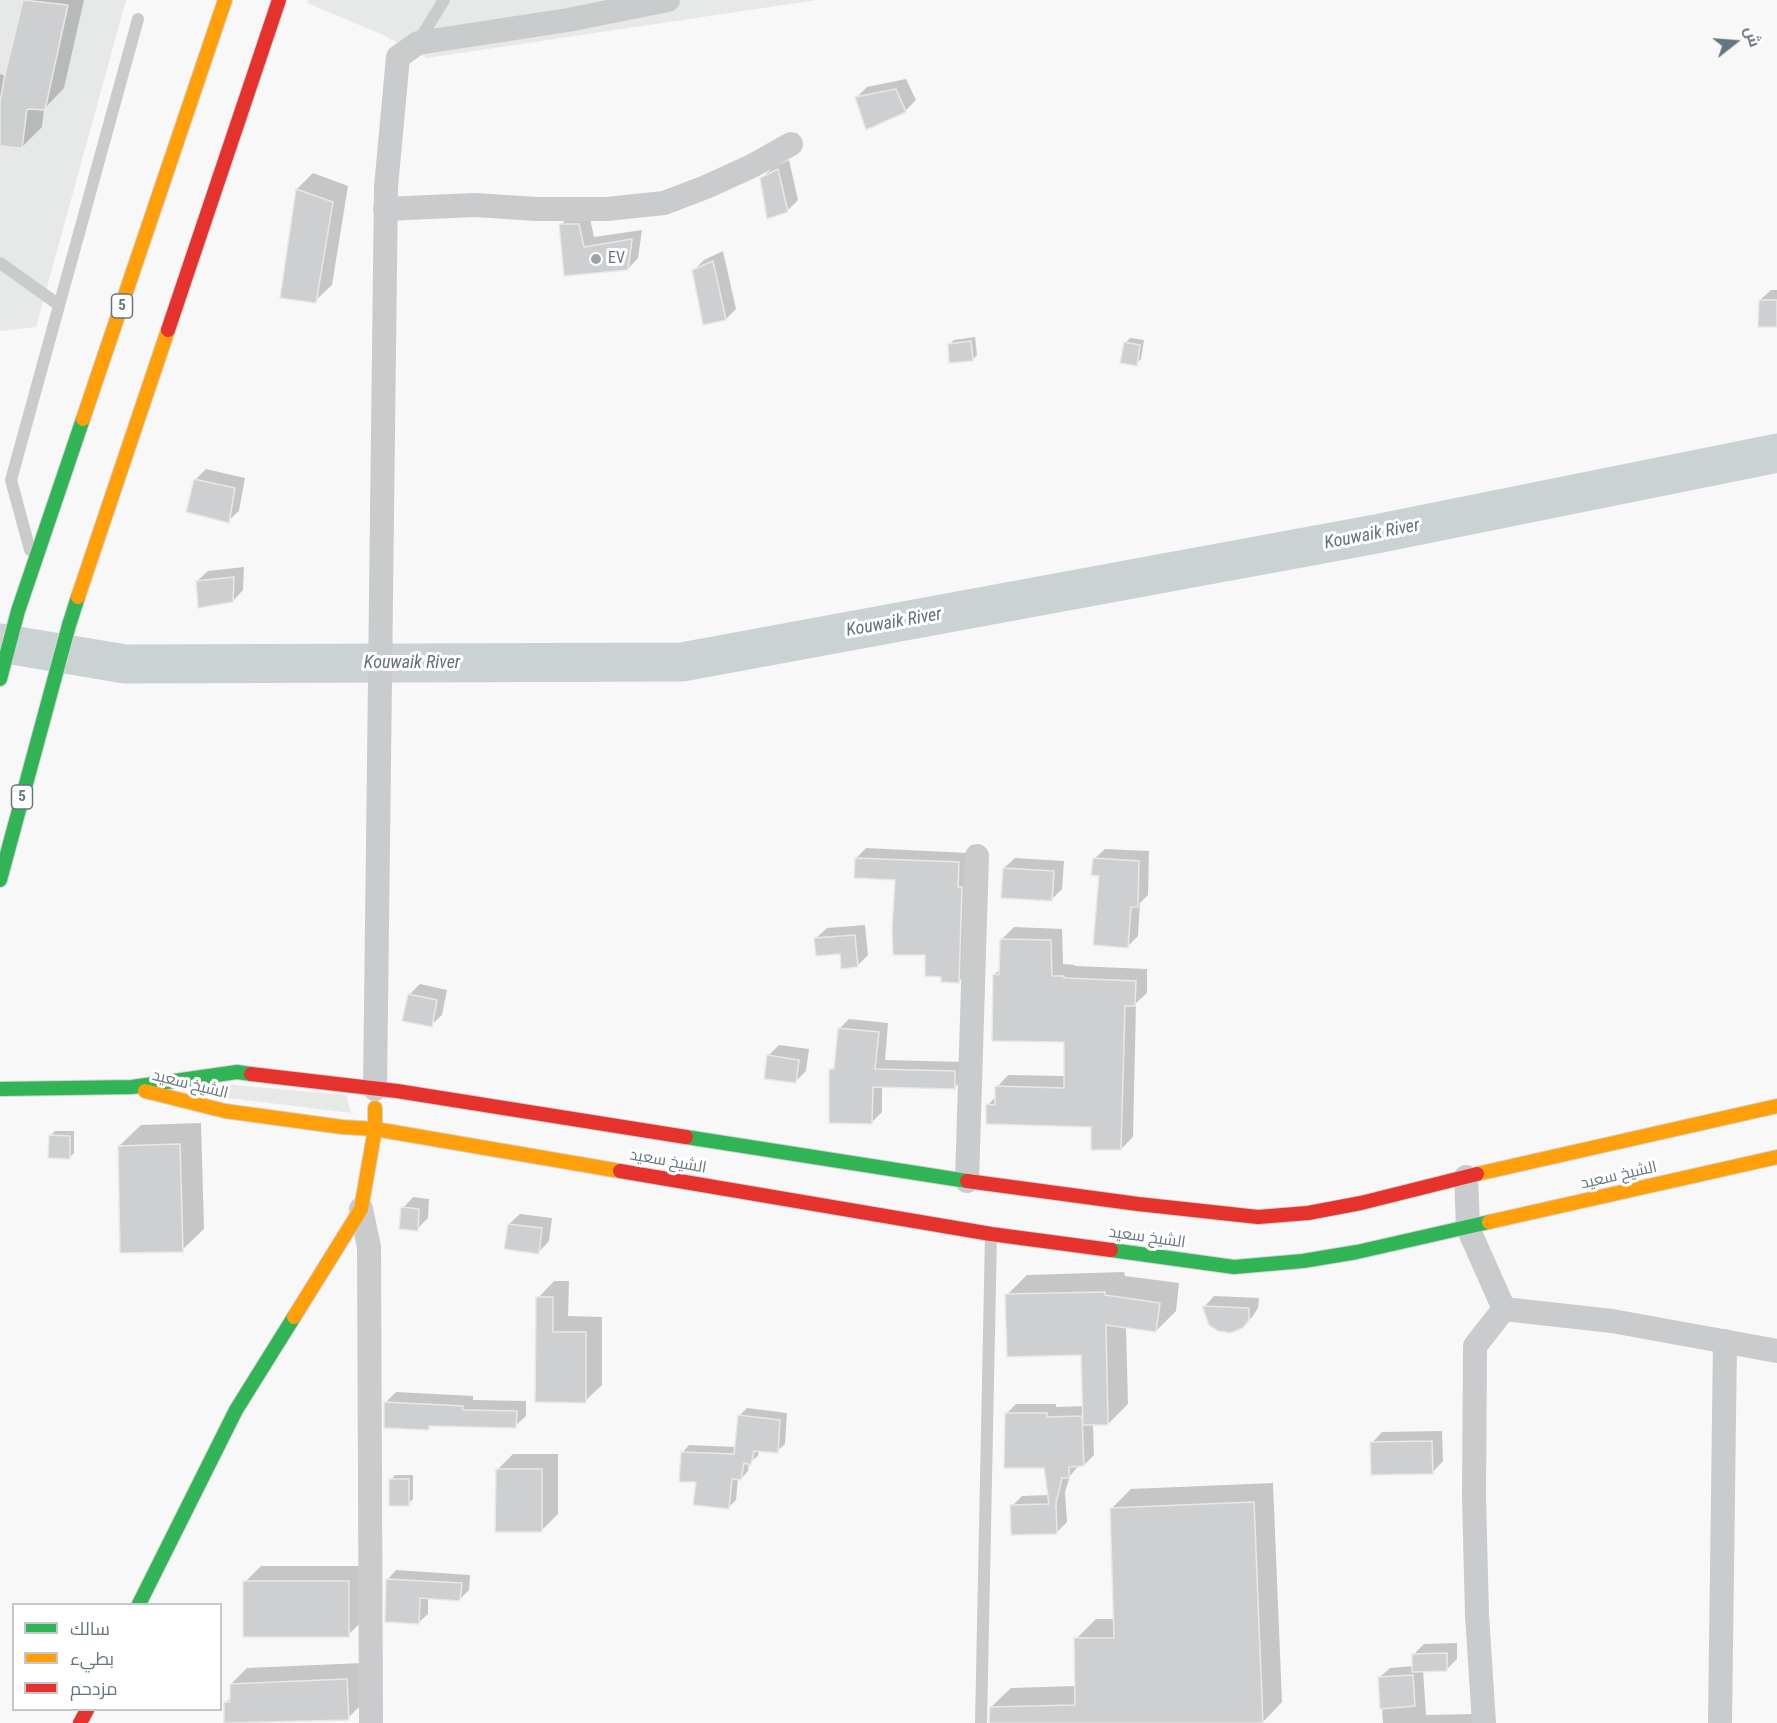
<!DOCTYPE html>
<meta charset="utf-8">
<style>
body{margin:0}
#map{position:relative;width:1777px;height:1723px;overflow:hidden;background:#f8f8f8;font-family:"Roboto Condensed",Cairo,sans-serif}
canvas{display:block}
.legend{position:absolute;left:12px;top:1603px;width:210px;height:108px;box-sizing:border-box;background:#fff;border:2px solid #c2c8cb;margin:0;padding:8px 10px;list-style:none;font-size:18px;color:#67767e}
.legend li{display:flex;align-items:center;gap:12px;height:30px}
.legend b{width:30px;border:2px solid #c2c8cb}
.north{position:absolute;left:1705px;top:12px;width:60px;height:60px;-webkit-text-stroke:4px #fff;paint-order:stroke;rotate:73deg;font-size:16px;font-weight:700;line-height:24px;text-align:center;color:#67767e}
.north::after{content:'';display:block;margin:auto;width:21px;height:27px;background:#67767e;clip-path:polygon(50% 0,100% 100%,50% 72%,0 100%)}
</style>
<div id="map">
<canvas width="1777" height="1723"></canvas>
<ul class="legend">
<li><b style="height:8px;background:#30b455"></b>سالك</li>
<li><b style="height:8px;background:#ff9f0a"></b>بطيء</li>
<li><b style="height:8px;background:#e5322d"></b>مزدحم</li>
</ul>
<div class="north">ش</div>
</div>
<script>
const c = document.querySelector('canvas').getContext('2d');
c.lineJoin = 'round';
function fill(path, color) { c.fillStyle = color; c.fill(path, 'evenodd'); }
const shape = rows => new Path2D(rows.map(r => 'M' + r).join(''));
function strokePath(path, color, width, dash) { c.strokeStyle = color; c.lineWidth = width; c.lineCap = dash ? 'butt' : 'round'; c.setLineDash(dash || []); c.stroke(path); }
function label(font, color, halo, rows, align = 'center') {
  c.font = font + ' "Roboto Condensed",Cairo,sans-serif'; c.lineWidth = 6; c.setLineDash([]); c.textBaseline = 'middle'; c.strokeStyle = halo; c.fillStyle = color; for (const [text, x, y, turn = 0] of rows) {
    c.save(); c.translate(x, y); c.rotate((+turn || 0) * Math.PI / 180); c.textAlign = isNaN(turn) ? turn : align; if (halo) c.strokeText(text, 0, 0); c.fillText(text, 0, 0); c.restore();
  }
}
const built = shape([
 [0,0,126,0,36,327,0,331],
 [308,0,817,0,427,58,381,34,307,3]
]);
const green = shape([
 [221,1084,346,1095,351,1113,221,1097]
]);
const shadow = shape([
 [25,0,84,0,64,88,44,109,42,127,22,147,0,144,0,74,6,76],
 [906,79,916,100,905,111,857,97,867,87],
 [789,160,798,200,787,211,761,179,772,168],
 [313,173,348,186,332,285,315,301,282,296,297,189],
 [571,214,589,214,594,237,642,230,638,258,628,269,565,274,561,225],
 [723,251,736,309,726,319,693,271,704,260],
 [1771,290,1777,290,1777,326,1760,300],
 [975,337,977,355,972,360,949,345,954,340],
 [1130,338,1144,340,1141,359,1136,364,1125,343],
 [206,469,245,478,239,511,228,521,195,480],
 [244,567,243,590,233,601,197,581,208,571],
 [866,848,968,853,968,972,958,982,942,975,926,954,896,879,856,858],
 [1105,849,1149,851,1148,895,1140,903,1138,936,1128,946,1094,859],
 [1015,858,1064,861,1062,889,1051,900,1004,868],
 [865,925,868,955,857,966,841,952,816,938,827,928],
 [1014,927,1062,929,1063,964,1075,965,1075,966,1147,969,1147,993,1136,1003,1133,1137,1121,1149,1093,1125,988,1105,996,1096,997,1087,1008,1075,1065,1076,1065,1041,994,975,1001,968,1002,939],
 [420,984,447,990,442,1015,431,1025,409,995],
 [849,1019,888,1023,885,1060,964,1062,964,1078,954,1088,882,1086,882,1112,872,1122,831,1070,836,1064,839,1029],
 [779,1045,809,1049,806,1071,796,1081,768,1056],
 [201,1123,204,1229,182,1250,119,1146,141,1125],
 [55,1131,74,1131,74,1153,69,1158,50,1136],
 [413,1197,429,1199,428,1218,417,1229,403,1208],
 [520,1214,552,1218,549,1241,539,1252,509,1224],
 [1124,1272,1125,1276,1179,1283,1176,1311,1156,1331,1126,1327,1128,1404,1108,1424,1093,1424,1094,1455,1084,1465,1079,1465,1070,1476,1065,1492,1067,1522,1057,1532,1012,1506,1022,1496,1049,1495,1045,1466,1006,1414,1016,1404,1056,1404,1056,1407,1084,1406,1083,1353,1007,1295,1027,1275],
 [554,1281,569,1281,568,1316,602,1317,602,1385,585,1401,537,1401,538,1298],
 [1214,1296,1259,1298,1258,1308,1253,1316,1242,1327,1204,1307],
 [396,1392,473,1396,473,1400,526,1401,526,1416,515,1426,432,1424,428,1428,385,1403],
 [747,1408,787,1413,785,1444,777,1451,759,1450,758,1456,749,1463,748,1471,741,1479,738,1478,736,1500,729,1507,697,1481,682,1453,689,1445,736,1447,740,1415],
 [1442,1431,1443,1461,1433,1472,1372,1443,1382,1432],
 [513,1454,558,1454,558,1514,542,1530,497,1470],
 [395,1475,413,1475,413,1499,408,1504,391,1480],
 [1273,1483,1282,1702,1263,1722,991,1723,991,1707,1011,1688,1076,1686,1076,1639,1096,1619,1115,1619,1111,1509,1131,1489],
 [261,1566,365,1566,364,1619,348,1635,245,1582],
 [396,1570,470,1575,469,1590,460,1599,428,1597,428,1614,418,1623,387,1580],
 [1457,1643,1457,1659,1446,1670,1423,1670,1426,1715,1475,1714,1476,1723,1383,1723,1380,1677,1390,1668,1413,1666,1413,1655,1424,1644],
 [363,1663,364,1702,348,1718,226,1723,225,1703,232,1697,231,1684,247,1668]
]);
const river = shape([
 [0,643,125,664,682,662,1376,534,1777,453]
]);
const building = shape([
 [23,0,68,5,45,110,27,109,22,148,0,146,0,102,4,79,23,0],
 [896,89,906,112,866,130,855,97,896,89],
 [778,169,788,212,767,219,760,178,778,169],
 [296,189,333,202,316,303,280,298,296,189],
 [559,224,579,224,584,247,632,239,628,270,564,276,559,224],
 [713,261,726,320,703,325,692,270,713,261],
 [1759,300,1777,300,1777,327,1758,327,1759,300],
 [971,341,973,361,949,363,948,344,971,341],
 [1124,342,1140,345,1137,366,1120,363,1124,342],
 [194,479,235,488,229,523,186,512,194,479],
 [234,577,233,602,198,608,196,581,234,577],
 [855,858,959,862,958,887,962,887,959,983,941,982,941,977,925,976,925,955,893,955,892,929,895,880,854,878,855,858],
 [1093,858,1139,861,1138,907,1131,907,1128,948,1093,945,1099,876,1091,875,1093,858],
 [1003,868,1054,871,1052,901,1001,898,1003,868],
 [855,935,858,967,841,969,840,954,816,956,814,938,855,935],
 [1000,939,1051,940,1052,976,1064,976,1064,978,1136,981,1135,1006,1125,1006,1121,1150,1091,1150,1091,1127,986,1124,986,1104,995,1105,995,1086,1064,1088,1064,1042,992,1041,993,974,999,975,1000,939],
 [408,994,437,1000,432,1027,402,1021,408,994],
 [838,1028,879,1032,875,1069,955,1071,955,1089,873,1087,872,1124,829,1123,829,1069,834,1069,838,1028],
 [767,1055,799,1060,796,1083,764,1079,767,1055],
 [49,1135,70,1136,70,1159,48,1158,49,1135],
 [180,1144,183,1252,120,1253,118,1146,180,1144],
 [401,1207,419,1209,418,1231,399,1229,401,1207],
 [508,1224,542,1228,539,1254,504,1249,508,1224],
 [1105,1292,1105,1295,1160,1303,1156,1332,1106,1325,1108,1425,1083,1425,1081,1355,1007,1357,1005,1294,1105,1292],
 [536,1297,553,1297,553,1332,586,1332,586,1403,535,1402,536,1297],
 [1202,1306,1249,1308,1249,1320,1243,1328,1230,1333,1218,1331,1209,1325,1202,1306],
 [384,1402,463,1406,463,1410,517,1411,516,1428,429,1426,429,1430,384,1428,384,1402],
 [1005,1413,1047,1413,1047,1417,1082,1416,1084,1466,1069,1467,1069,1478,1062,1478,1056,1503,1057,1534,1011,1535,1010,1505,1049,1504,1044,1468,1004,1468,1005,1413],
 [738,1415,780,1420,778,1453,754,1451,751,1465,744,1463,741,1480,732,1479,729,1509,693,1505,696,1482,679,1482,681,1452,734,1454,738,1415],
 [1432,1441,1433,1474,1371,1475,1370,1442,1432,1441],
 [496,1469,542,1469,542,1532,495,1532,496,1469],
 [389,1479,409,1479,409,1506,389,1506,389,1479],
 [1254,1502,1263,1723,989,1723,990,1707,1075,1705,1074,1638,1114,1638,1110,1508,1254,1502],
 [386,1579,462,1583,460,1601,420,1598,419,1624,385,1622,386,1579],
 [243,1581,349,1581,349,1637,243,1637,243,1581],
 [1447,1653,1447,1671,1412,1672,1412,1654,1447,1653],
 [1413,1675,1415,1706,1380,1709,1378,1677,1413,1675],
 [347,1679,349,1720,224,1723,224,1702,230,1702,230,1684,347,1679]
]);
const lane = shape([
 [418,42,444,0],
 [0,263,59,305],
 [30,550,11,480,138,19],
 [981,1723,991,1235]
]);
const street = shape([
 [385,209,475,205,537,209,607,209,664,203,706,187,752,166,791,144],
 [375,1089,386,187,398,57,418,43,568,20,668,0],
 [1466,1177,1468,1228,1504,1309,1475,1346,1474,1497,1477,1615,1484,1723],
 [967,1181,977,856],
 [361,1209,369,1247,371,1723],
 [1504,1309,1612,1321,1777,1351],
 [1720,1723,1725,1341]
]);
const fast = shape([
 [0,679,18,611,83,419],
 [0,880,69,625,78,597],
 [0,1089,132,1087,237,1072,251,1074],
 [686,1137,967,1181],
 [1111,1250,1234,1267,1303,1261,1357,1252,1489,1222],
 [139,1604,236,1410,294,1317]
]);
const slow = shape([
 [83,419,225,0],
 [78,597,168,330],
 [145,1091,225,1111,342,1127,375,1129,620,1171],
 [1477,1174,1777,1106],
 [1489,1222,1777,1157],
 [294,1317,361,1209,375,1129,375,1108]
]);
const jam = shape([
 [168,330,279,0],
 [251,1074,397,1091,686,1137],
 [620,1171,991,1234,1111,1250],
 [967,1181,1138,1204,1258,1217,1308,1213,1361,1203,1477,1174],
 [80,1723,87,1710]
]);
const markers = [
 [596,259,6,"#9aa4a9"]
];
const shields = [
 [122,306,21],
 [22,797,21]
];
const shieldNames = [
 ["5",122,306],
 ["5",22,797]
];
const poiNames = [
 ["EV",608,259]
];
const streetNames = [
 ["الشيخ سعيد",190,1085,14],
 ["الشيخ سعيد",668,1162,10],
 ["الشيخ سعيد",1619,1176,-13],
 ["الشيخ سعيد",1147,1238,8]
];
const waterNames = [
 ["Kouwaik River",1372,535,-11],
 ["Kouwaik River",894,623,-10],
 ["Kouwaik River",412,663]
];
fill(built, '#e7e8e8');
fill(green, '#e7e9e6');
fill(shadow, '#0003');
strokePath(river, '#cad2d4', 39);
fill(building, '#cecfd0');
strokePath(building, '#e8e8e8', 1.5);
strokePath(fast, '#d3d4d5', 16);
strokePath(slow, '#d3d4d5', 16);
strokePath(jam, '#d3d4d5', 16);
strokePath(lane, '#c9cbcc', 12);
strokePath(street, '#c9cbcc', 24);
strokePath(fast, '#30b455', 14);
strokePath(slow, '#ff9f0a', 14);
strokePath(jam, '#e5322d', 14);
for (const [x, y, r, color] of markers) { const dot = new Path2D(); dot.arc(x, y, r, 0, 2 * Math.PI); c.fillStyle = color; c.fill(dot); strokePath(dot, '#fff', 2); }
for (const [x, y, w] of shields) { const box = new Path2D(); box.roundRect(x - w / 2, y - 12, w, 24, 4.5); c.fillStyle = '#fff'; c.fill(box); strokePath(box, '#67767e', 1.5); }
label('bold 15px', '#67767e', null, shieldNames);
label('16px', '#67767e', '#fff', poiNames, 'left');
label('16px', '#67767e', '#fff', streetNames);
label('italic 18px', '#627478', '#fff', waterNames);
</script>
